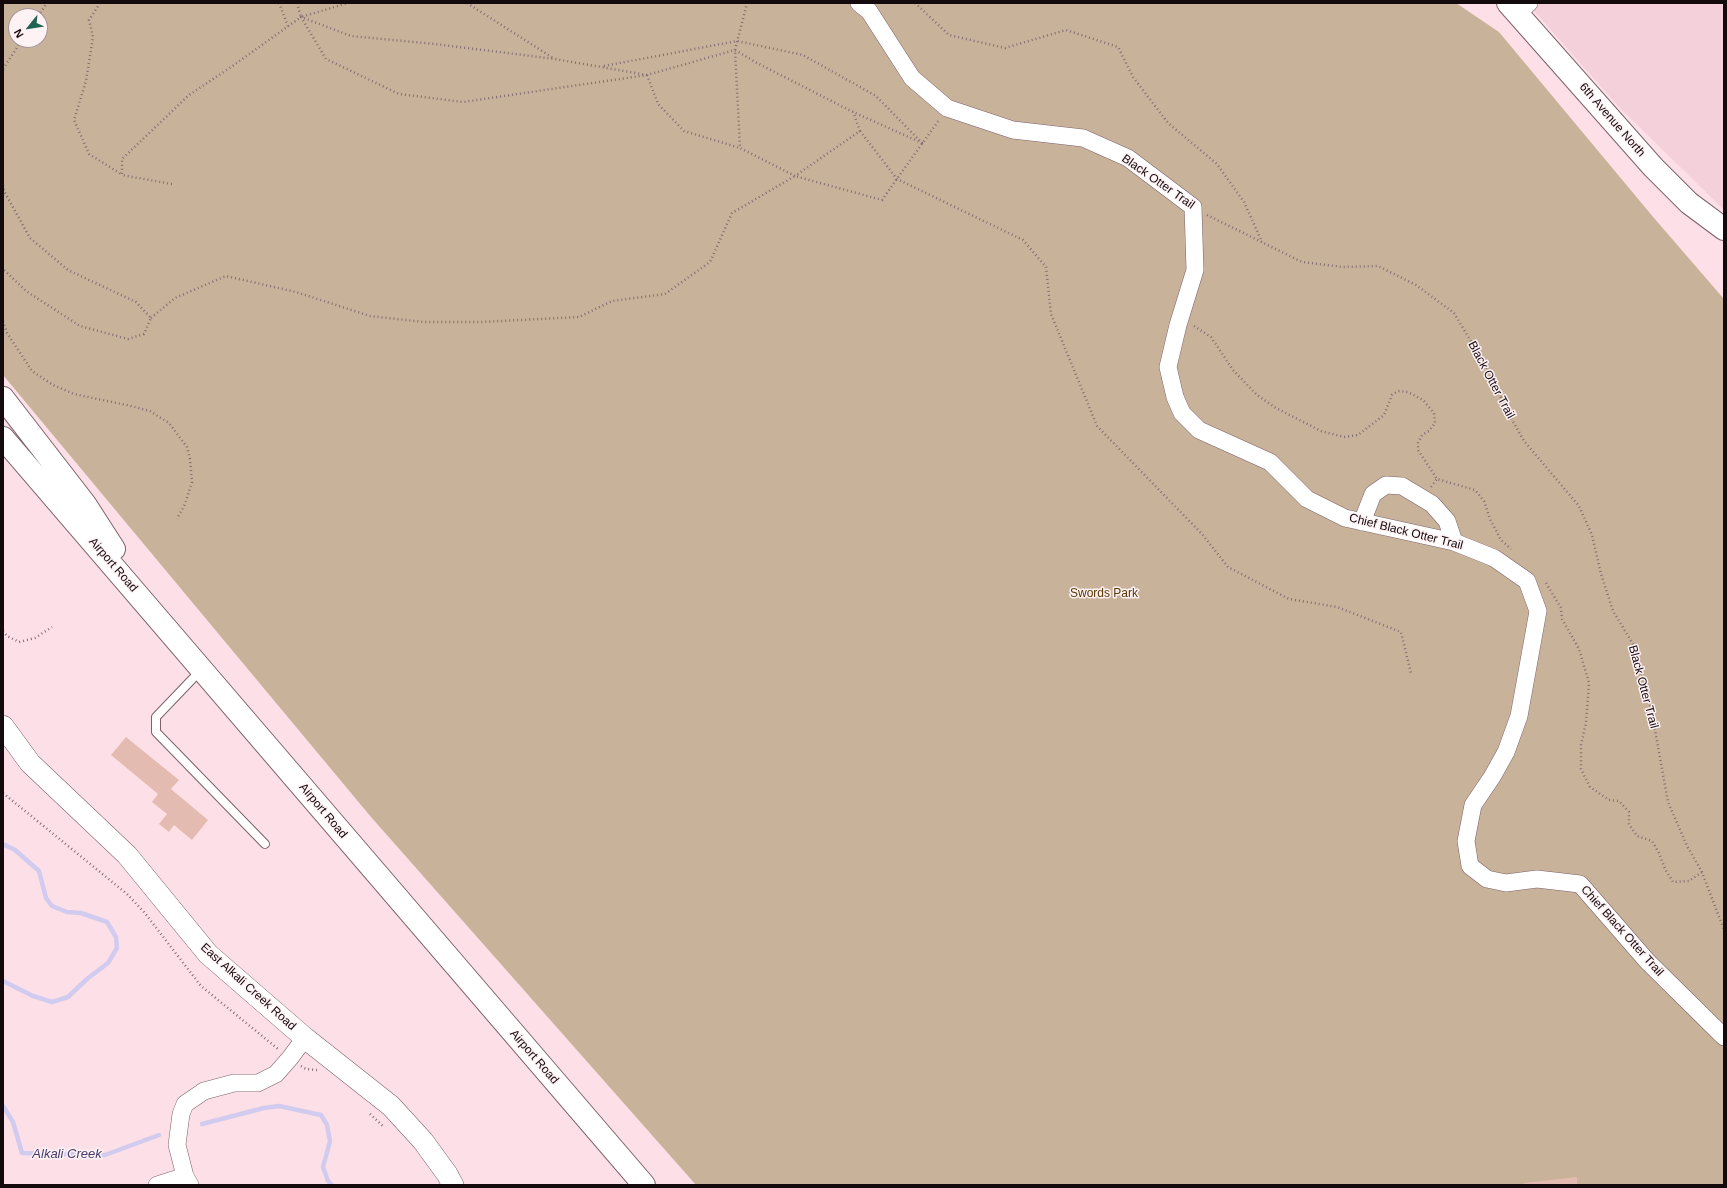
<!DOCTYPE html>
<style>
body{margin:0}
#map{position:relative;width:1727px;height:1188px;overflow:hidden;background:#fde0e7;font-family:Helvetica,sans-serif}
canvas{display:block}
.frame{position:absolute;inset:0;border:4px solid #140a0d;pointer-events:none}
.north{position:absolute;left:8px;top:8px;width:40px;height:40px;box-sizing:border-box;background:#fef2f5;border:1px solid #a09598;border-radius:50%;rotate:240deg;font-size:11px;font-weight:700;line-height:16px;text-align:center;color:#140a0d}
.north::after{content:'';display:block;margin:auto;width:14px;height:18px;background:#216352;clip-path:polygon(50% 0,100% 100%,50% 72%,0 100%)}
</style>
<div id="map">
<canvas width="1727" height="1188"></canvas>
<div class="frame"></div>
<div class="north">N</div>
</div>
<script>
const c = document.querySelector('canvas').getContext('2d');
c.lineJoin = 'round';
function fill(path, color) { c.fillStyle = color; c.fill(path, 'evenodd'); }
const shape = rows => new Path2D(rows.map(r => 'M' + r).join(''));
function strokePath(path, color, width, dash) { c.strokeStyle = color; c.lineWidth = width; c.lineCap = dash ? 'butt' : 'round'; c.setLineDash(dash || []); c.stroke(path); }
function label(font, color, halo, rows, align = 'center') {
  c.font = font + ' Helvetica,sans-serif'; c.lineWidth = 3; c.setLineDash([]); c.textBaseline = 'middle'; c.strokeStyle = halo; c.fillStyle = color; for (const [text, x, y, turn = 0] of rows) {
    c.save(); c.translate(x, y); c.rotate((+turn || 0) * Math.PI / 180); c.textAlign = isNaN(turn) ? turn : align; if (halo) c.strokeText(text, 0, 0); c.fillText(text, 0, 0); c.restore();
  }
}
const built = shape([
 [1527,3,1724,3,1724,210,1618,106]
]);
const green = shape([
 [3,3,1456,3,1499,32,1654,218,1724,299,1724,1185,696,1185,371,817,3,375],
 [16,16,40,16,40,40,16,40]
]);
const stream = shape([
 [3,844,15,850,39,871,46,898,52,906,67,912,81,913,107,922,116,937,117,948,108,963,87,979,68,997,52,1002,33,996,3,981],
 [3,1106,13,1122,22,1153,105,1155,159,1135],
 [202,1124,264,1108,279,1106,321,1115,327,1125,330,1141,323,1167,328,1181,332,1185]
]);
const building = shape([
 [126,737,179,780,171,789,208,820,192,840,174,825,169,832,159,824,167,814,152,802,158,794,111,755],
 [1577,1177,1577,1185,1524,1185,1524,1183]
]);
const path = shape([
 [100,3,89,20,93,37,86,81,74,120,89,154,121,174],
 [279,3,288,26],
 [297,3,301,17,348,3],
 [467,3,553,58],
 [915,3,949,35,1005,48,1066,30,1118,47,1133,77,1168,123,1217,164,1244,202,1262,242],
 [38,16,47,3],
 [604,66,737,41,803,55,876,96,922,143,853,112,757,63,735,50,740,148,795,176,860,131,853,112],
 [3,69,22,40],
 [647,75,555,59,435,44,351,36,301,17,326,59,399,94,463,102,647,75,735,50,747,3],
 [647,75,658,104,684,131,740,148],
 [860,131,897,179,1023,240,1046,267,1051,314,1097,426,1202,534,1228,567,1289,599,1337,607,1401,632,1411,673],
 [172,184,122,175,122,159,189,95,234,65,301,17],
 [3,185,4,191,30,238,68,270,136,302,151,318,144,334,128,339,80,326,26,291,3,269],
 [1207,215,1302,262,1343,267,1378,266,1416,285,1454,313,1491,375,1506,409,1524,441,1579,506,1592,535,1601,574,1613,611,1636,649,1651,708,1668,802,1687,846,1702,872,1724,930],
 [151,318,175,298,226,276,296,292,370,316,424,322,481,322,579,317,612,301,665,294,710,262,732,213,795,176,882,200,939,120],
 [3,321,7,333,32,371,53,385,74,394,131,406,150,411,169,423,187,447,190,459,192,482,185,504,177,519],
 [1194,326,1211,337,1233,370,1257,395,1276,408,1321,431,1344,437,1358,435,1384,415,1392,395,1398,391,1408,392,1423,400,1434,413,1435,423,1429,431,1422,435,1418,443,1418,450,1437,479,1475,490,1484,501,1490,519,1501,540,1511,549],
 [1431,487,1437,479],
 [1546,583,1561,608,1562,619,1579,649,1589,683,1586,723,1581,745,1581,769,1590,787,1609,800,1619,801,1629,812,1629,824,1637,836,1652,841,1659,853,1665,869,1673,882,1689,881,1702,872],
 [3,631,7,636,19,642,35,638,52,627],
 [3,793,127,894,144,912,201,986,278,1049],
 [301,1066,306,1069,317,1070],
 [370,1114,384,1127]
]);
const service = shape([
 [201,670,156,717,156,732,265,844]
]);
const minor = shape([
 [859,3,869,11,912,78,947,108,1013,130,1083,138,1128,158,1193,207,1195,270,1178,325,1168,367,1175,397,1182,413,1199,430,1270,462,1307,499,1345,518,1454,542,1494,558,1527,581,1538,611,1519,716,1506,752,1492,777,1473,805,1466,841,1470,866,1487,879,1506,883,1537,879,1580,884,1647,961,1724,1037],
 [1518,13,1529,3],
 [1362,522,1373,494,1386,485,1402,486,1432,504,1447,521,1454,542],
 [157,1185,185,1176],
 [190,1185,185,1176,177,1145,181,1114,185,1104,204,1091,234,1083,258,1083,276,1074,290,1058,305,1038]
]);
const tertiary = shape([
 [3,726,30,763,127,855,208,954,305,1038,391,1106,423,1141,447,1174,453,1185]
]);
const primary = shape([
 [1508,3,1653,167,1689,203,1724,229]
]);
const trunk = shape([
 [3,398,85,504,114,549],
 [3,438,644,1185]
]);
const streetNames = [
 ["6th Avenue North",1612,120,49],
 ["Black Otter Trail",1158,182,35],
 ["Black Otter Trail",1491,380,62],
 ["Chief Black Otter Trail",1406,532,14],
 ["Airport Road",113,565,49],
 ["Black Otter Trail",1643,687,75],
 ["Airport Road",323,811,50],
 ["Chief Black Otter Trail",1622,931,48],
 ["East Alkali Creek Road",248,987,42],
 ["Airport Road",534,1057,49]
];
const parkNames = [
 ["Swords Park",1104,594]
];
const waterNames = [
 ["Alkali Creek",67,1154]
];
fill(built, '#f4d0da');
fill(green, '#c9b29a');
strokePath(stream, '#d0cbef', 4.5);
fill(building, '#e4bbb0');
strokePath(service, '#7c6269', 10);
strokePath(minor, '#7c6269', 18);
strokePath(tertiary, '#7c6269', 22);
strokePath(primary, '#7c6269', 24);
strokePath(trunk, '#7c6269', 24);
strokePath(path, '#816e73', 2.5, [1, 3]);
strokePath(service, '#fff', 8);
strokePath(minor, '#fff', 17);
strokePath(tertiary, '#fff', 21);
strokePath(primary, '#fff', 22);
strokePath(trunk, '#fff', 22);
label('12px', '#140a0d', '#fef2f5', streetNames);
label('12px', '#583500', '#fef2f5', parkNames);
label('italic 13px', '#453c6b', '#fef2f5', waterNames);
</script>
